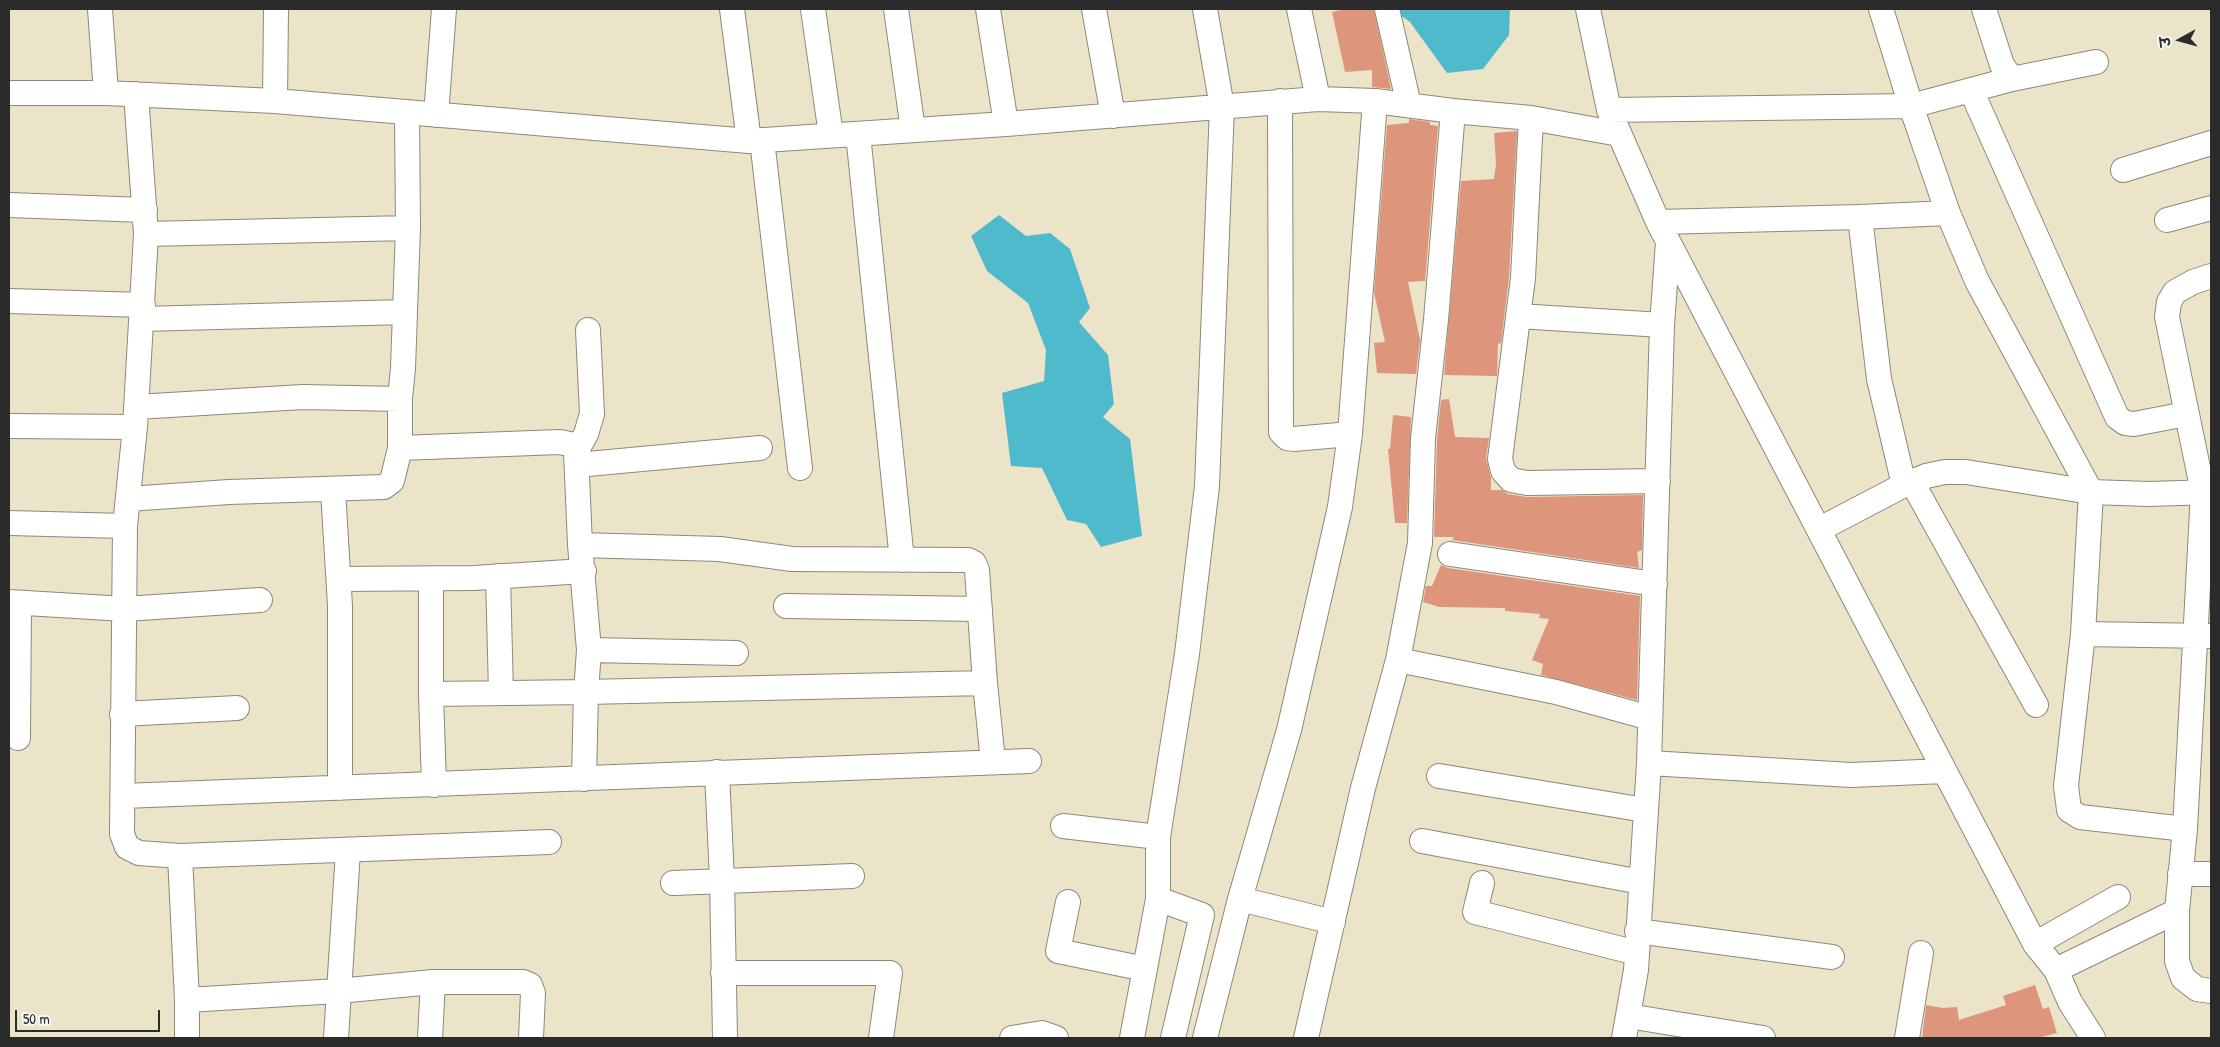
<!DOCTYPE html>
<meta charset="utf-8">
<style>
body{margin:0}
#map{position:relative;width:2220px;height:1047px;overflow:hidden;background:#ece4c8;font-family:"Patrick Hand","Playpen Sans Deva",sans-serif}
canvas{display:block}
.frame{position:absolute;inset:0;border:10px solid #2b2b2b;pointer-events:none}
.north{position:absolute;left:2155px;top:15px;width:50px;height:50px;-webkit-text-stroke:4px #f6f6f2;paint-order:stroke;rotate:263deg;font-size:14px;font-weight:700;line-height:20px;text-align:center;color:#2b2b2b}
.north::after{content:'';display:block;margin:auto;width:18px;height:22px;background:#2b2b2b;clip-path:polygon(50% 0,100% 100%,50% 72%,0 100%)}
.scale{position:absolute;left:15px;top:1010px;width:145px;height:22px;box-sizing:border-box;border:2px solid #2b2b2b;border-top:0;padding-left:6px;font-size:15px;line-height:18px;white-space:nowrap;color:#2b2b2b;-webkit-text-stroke:4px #f6f6f2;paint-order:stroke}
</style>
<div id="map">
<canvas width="2220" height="1047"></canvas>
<div class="frame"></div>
<div class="north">उ</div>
<div class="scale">50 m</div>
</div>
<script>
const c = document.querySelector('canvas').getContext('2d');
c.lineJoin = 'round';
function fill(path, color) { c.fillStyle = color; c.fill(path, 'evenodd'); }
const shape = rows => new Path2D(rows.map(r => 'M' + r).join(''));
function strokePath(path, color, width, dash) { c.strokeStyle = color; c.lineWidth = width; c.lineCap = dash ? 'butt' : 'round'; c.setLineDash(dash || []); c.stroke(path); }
const water = shape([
 [1396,9,1510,9,1509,35,1483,69,1447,73,1410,22,1396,12],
 [999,215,1026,236,1050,233,1070,249,1090,308,1079,322,1108,355,1114,404,1103,417,1130,439,1142,536,1101,547,1086,524,1067,520,1042,468,1011,466,1002,393,1044,381,1046,350,1028,303,987,271,971,236]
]);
const building = shape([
 [1345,9,1374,9,1391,89,1372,87,1372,70,1345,72,1332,12],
 [1409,119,1430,122,1430,125,1438,126,1425,281,1408,282,1420,340,1416,374,1377,373,1374,343,1385,342,1374,292,1387,125,1409,123],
 [1517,131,1509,277,1501,344,1498,343,1497,376,1444,375,1461,181,1494,179,1496,164,1494,133],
 [1449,399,1455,437,1489,438,1486,458,1491,478,1491,490,1502,490,1508,494,1527,497,1643,495,1642,550,1637,552,1639,568,1452,540,1454,537,1434,537,1437,439,1441,400],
 [1393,415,1411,417,1407,523,1395,523,1388,449,1390,449],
 [1441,565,1448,568,1640,596,1637,700,1541,675,1543,664,1532,660,1549,619,1539,618,1540,614,1505,611,1505,608,1439,607,1423,602,1426,586,1432,586],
 [2035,985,2043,1009,2049,1007,2057,1033,2038,1038,1922,1038,1926,1005,1943,1008,1957,1007,1959,1020,2006,1005,2003,996]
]);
const minor = shape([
 [100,9,106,93],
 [732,9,749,141],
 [813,9,831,135],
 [896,9,913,130],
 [988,9,1006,124],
 [1094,9,1113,116],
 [1299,9,1318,99],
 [1387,9,1409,105],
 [1588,9,1609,110,1658,222,2035,944,2056,970,2070,1002,2093,1038],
 [1881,9,1911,106,1948,213,1977,281,2091,492,2083,634,2066,786,2069,810,2080,817,2185,829],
 [1984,9,2002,65,2012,79],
 [1971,90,2117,417,2125,423,2134,424,2186,414],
 [9,93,106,93,275,101,749,141,1006,124,1318,99,1375,101,1453,111,1531,118,1619,134],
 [136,94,146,234,135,427,125,526,122,834,127,847,139,853,180,856,549,842],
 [275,101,276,9],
 [1280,101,1281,432,1287,438,1294,439,1350,434],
 [1609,110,1911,106,2012,79,2096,62],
 [436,115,444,9],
 [1531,118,1523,278,1500,459,1503,471,1511,480,1527,483,1658,481],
 [858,134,902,560],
 [762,140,800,468],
 [2123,170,2211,143],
 [9,205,145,210],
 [1860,217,1879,379,1904,485],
 [2167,220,2211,208],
 [1658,222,1860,217,1948,213],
 [146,234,408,228],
 [2211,276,2193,282,2175,292,2169,302,2167,317,2203,492,2185,829,2177,911,2177,961,2183,978,2197,989,2211,991],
 [9,301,143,305],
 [1518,316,1662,325],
 [142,319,405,312],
 [400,399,400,448,560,442,574,445,576,452,580,545,589,650,586,692,431,694],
 [136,407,303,397,400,399,403,368,408,228,407,113],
 [9,426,135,427],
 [576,452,586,434,592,414,588,330],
 [577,465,760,448],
 [1912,482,2036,705],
 [333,490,340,606,340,788],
 [128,499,229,492,384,487,392,481,400,448],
 [9,523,125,526],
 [1820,529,1904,485,1926,476,1945,472,1966,472,2091,492,2149,494,2211,492],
 [580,545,720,549,792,559,968,560,974,563,977,570,985,683,586,692,584,779],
 [1450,554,1655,584],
 [498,576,501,693],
 [339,579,474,578,584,571],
 [431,579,431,694,434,785],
 [9,602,125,609,260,600],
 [786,606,980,609],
 [2083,634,2211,636],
 [589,650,736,653],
 [1398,660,1556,692,1650,718],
 [985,683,993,762],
 [122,714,237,708],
 [18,738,19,603],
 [1649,763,1851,775,1944,771],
 [717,772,722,880,725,1038],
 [1439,776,1645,810],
 [123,796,1029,761],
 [1063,826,1158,837],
 [1422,841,1641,882],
 [180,856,187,1000,187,1038],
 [2180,874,2211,874],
 [673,883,852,876],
 [1482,883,1475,912,1637,953],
 [1158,899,1202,915,1173,1038],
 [1240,899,1333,922],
 [1068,902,1058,951,1145,969],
 [1637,931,1832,957],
 [2035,944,2118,897],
 [2056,970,2177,911],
 [723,973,890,973,881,1038],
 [433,982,523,982,530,985,533,993,531,1038],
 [187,1000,338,991,433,982,430,1038],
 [1628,1016,1763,1038],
 [336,1038,348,851],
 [1012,1038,1042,1033,1056,1038],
 [1132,1038,1158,899,1158,837,1187,654,1207,486,1222,107,1205,9],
 [1205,1038,1240,899,1289,730,1340,507,1350,434,1375,101],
 [1306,1038,1363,788,1398,660,1420,543,1423,438,1436,320,1453,111],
 [1624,1038,1636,970,1649,763,1662,325,1668,242],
 [1907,1038,1921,953]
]);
fill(water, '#4fbacc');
fill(building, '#dd957c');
strokePath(minor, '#8c887a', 26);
strokePath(minor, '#fff', 24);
</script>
